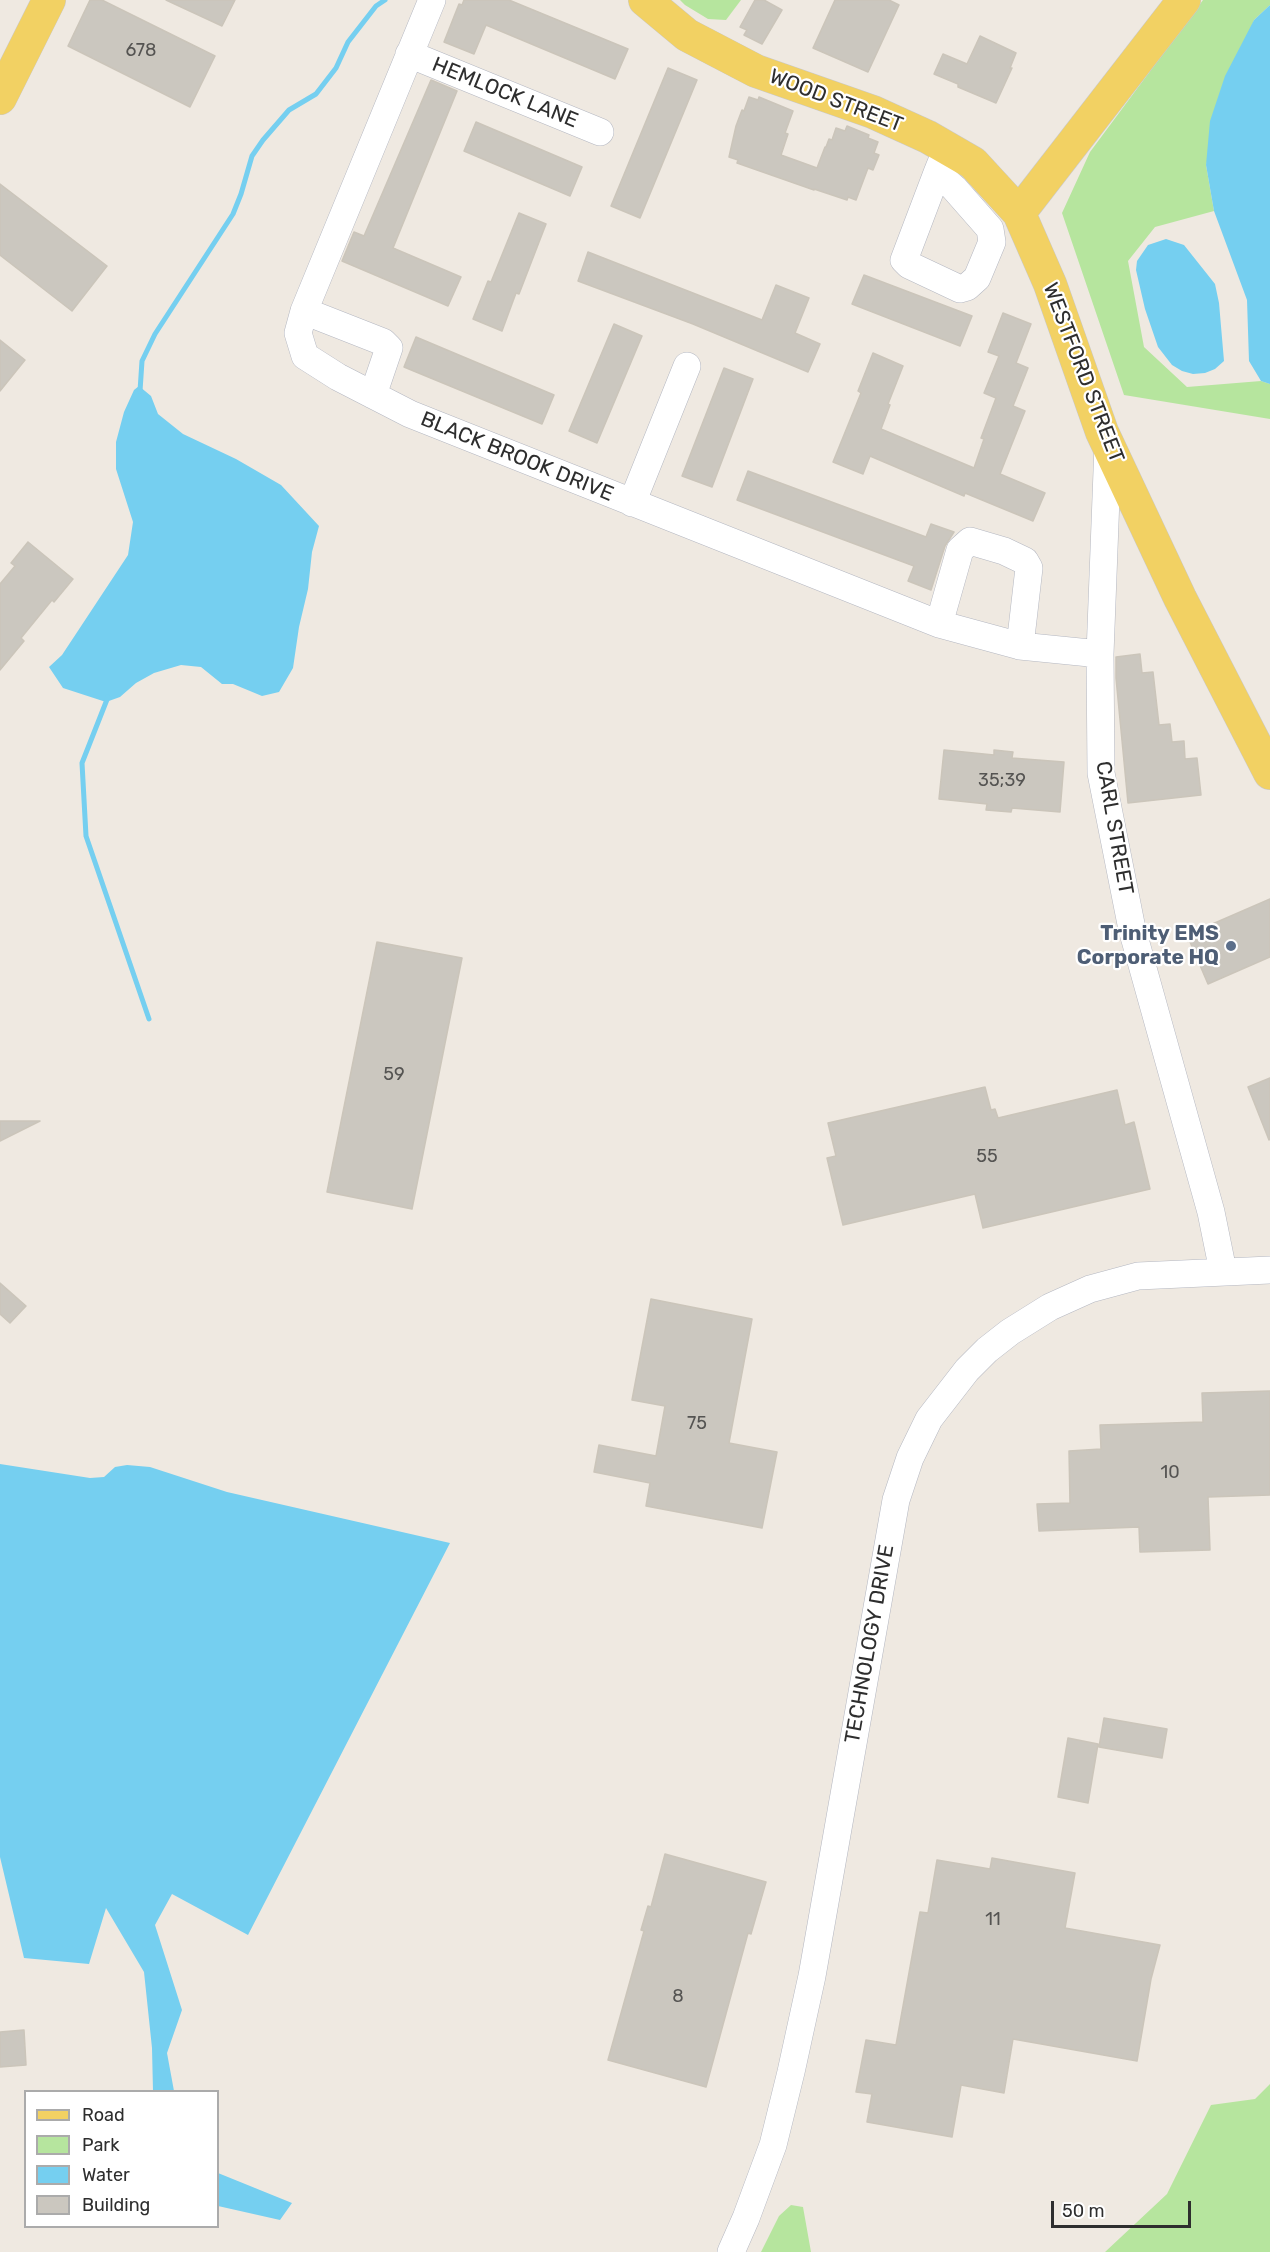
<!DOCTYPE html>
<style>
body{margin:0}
#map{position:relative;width:1270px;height:2252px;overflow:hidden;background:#efe9e1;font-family:Rubik,sans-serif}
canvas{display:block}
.legend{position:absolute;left:24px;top:2090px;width:195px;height:138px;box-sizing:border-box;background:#fff;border:2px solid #ababab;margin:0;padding:8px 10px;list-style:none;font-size:18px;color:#2e2e2e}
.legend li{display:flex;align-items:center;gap:12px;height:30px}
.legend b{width:30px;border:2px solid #ababab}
.scale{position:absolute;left:1051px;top:2201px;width:140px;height:27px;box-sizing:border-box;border:3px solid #2e2e2e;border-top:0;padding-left:8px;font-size:18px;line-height:21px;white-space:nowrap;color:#2e2e2e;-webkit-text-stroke:4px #fff;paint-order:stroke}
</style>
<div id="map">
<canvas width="1270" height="2252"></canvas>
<ul class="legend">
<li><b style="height:8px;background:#f2d163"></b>Road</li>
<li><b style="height:16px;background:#b6e59e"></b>Park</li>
<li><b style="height:16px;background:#75cff0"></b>Water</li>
<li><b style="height:16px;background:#cbc7bf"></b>Building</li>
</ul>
<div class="scale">50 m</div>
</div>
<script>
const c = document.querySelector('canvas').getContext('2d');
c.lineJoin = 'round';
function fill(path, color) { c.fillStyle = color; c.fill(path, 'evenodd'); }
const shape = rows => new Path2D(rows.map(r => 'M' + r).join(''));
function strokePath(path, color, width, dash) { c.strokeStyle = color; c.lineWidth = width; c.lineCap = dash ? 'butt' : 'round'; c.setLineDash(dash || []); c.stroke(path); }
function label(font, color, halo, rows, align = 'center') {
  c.font = font + ' Rubik,sans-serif'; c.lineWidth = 4.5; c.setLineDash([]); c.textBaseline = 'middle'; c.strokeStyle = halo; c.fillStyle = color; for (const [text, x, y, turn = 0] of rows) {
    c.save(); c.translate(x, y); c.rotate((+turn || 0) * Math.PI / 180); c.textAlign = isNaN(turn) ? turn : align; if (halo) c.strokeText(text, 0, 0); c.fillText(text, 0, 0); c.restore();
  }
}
const green = shape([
 [680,0,741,0,726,20,708,19,685,5],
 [1203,0,1270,0,1270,5,1254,20,1206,165,1214,211,1155,227,1128,261,1144,347,1187,387,1261,381,1270,384,1270,419,1124,395,1062,213,1090,152],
 [1270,2084,1270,2252,1105,2252,1167,2194,1211,2105,1255,2099],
 [791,2205,803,2207,811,2252,761,2252,779,2216]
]);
const water = shape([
 [1270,5,1270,384,1261,381,1249,361,1247,300,1214,211,1206,165,1210,121,1225,76,1254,20],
 [1166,239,1184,245,1215,284,1219,303,1224,361,1215,369,1205,373,1193,374,1182,371,1172,365,1158,347,1145,309,1136,270,1137,261,1148,245],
 [139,386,151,396,158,414,183,434,236,459,281,485,319,526,312,552,308,589,299,627,293,668,279,692,262,696,233,684,222,684,201,667,181,665,154,673,136,683,120,697,106,702,63,688,49,667,62,655,128,555,133,522,116,469,116,442,124,412,134,390],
 [0,1464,90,1478,104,1477,115,1467,127,1465,150,1467,227,1492,450,1543,248,1935,172,1894,155,1925,182,2010,167,2053,174,2091,153,2091,152,2048,144,1972,106,1908,89,1964,24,1958,0,1857],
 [218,2173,292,2203,280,2220,218,2206]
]);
const stream = shape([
 [140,391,142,361,155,334,233,214,241,194,252,156,263,140,289,110,316,94,336,68,348,42,376,6,385,0],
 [108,697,82,763,86,836,149,1019]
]);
const building = shape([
 [90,0,102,0,215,56,190,107,68,46,90,0],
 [166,0,235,0,222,26,166,0],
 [464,0,509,0,628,49,615,79,486,25,474,54,444,42,459,4,462,5,464,0],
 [755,0,764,0,782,10,762,44,744,35,747,30,740,27,755,0],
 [835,0,889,0,899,5,868,72,813,48,835,0],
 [980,36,1016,53,1010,68,1012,68,996,103,958,87,958,84,934,74,943,54,967,64,980,36],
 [668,68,697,80,640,218,611,206,668,68],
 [431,80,457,91,393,248,461,277,448,306,342,261,354,232,364,236,431,80],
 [749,97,758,100,759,97,793,111,785,133,788,134,781,155,817,168,825,147,826,147,829,139,832,140,836,128,845,131,847,126,869,135,868,138,878,142,874,153,879,155,873,170,868,168,856,200,848,197,847,200,814,189,814,190,737,163,738,160,729,157,736,126,742,110,744,111,749,97],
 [476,122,582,167,570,196,464,151,476,122],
 [0,184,107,266,72,311,0,255,0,184],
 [519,213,546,224,519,294,516,293,502,331,473,319,488,281,491,282,519,213],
 [588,252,762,320,776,285,809,298,795,333,820,344,808,372,693,324,578,281,588,252],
 [864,275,972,316,960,346,852,304,864,275],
 [1003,313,1031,324,1016,363,1028,368,1013,406,1025,411,1000,474,1045,493,1033,521,965,493,964,496,870,456,863,474,833,462,861,393,858,391,873,353,903,366,888,404,890,405,881,429,974,468,984,439,981,438,996,398,984,393,999,356,988,352,1003,313],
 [614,324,642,336,597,443,569,431,614,324],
 [416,337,554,395,542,424,404,367,416,337],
 [0,340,25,360,0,391,0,340],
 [724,368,753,379,712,487,682,476,724,368],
 [748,471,926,537,931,524,954,532,945,546,931,590,908,581,914,566,737,500,748,471],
 [28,542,73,579,54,602,52,600,21,638,24,641,0,670,0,584,15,566,11,563,28,542],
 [1140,654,1142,673,1153,672,1159,725,1170,724,1172,742,1184,741,1185,759,1197,758,1201,795,1128,803,1116,678,1116,657,1140,654],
 [944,750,994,755,994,750,1013,752,1012,758,1064,762,1060,812,1012,808,1011,812,986,810,987,804,939,799,944,750],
 [1270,899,1270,957,1208,984,1187,935,1270,899],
 [377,942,462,958,412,1209,327,1192,377,942],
 [1270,1078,1270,1139,1269,1140,1248,1087,1270,1078],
 [985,1087,991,1110,995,1109,998,1118,1117,1090,1125,1125,1134,1122,1150,1189,983,1228,975,1194,843,1225,827,1158,836,1156,828,1123,985,1087],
 [0,1121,40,1121,0,1141,0,1121],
 [0,1283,26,1306,10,1323,0,1314,0,1283],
 [651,1299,752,1319,729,1443,777,1452,762,1528,646,1506,650,1483,594,1472,599,1445,656,1456,665,1406,632,1400,651,1299],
 [1270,1391,1270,1495,1208,1497,1210,1550,1140,1552,1139,1527,1039,1531,1037,1504,1070,1503,1069,1451,1101,1449,1100,1425,1203,1422,1202,1393,1270,1391],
 [1104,1718,1167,1729,1162,1758,1099,1747,1104,1718],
 [1068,1738,1098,1744,1088,1803,1058,1797,1068,1738],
 [665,1854,766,1882,751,1934,748,1933,706,2087,608,2060,644,1931,641,1930,648,1906,651,1907,665,1854],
 [992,1858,1075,1873,1065,1928,1160,1945,1151,1979,1137,2061,1013,2039,1004,2093,961,2085,952,2137,867,2122,872,2094,856,2092,866,2040,896,2045,920,1912,928,1913,937,1860,990,1869,992,1858],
 [24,2030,26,2065,0,2067,0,2032,24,2030]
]);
const minor = shape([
 [432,0,304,311,298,333,305,356,338,377,410,414,939,624,1020,646,1100,654],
 [409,54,600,132],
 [937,173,904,260,909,265,960,289,967,287,977,278,992,242,990,229,954,188,937,173,947,148],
 [304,311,383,342,389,348,373,395],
 [1108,445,1100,654,1101,773,1132,929,1211,1212,1223,1271],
 [632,503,687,366],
 [939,624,960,550,970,541,1004,551,1025,561,1029,568,1020,646],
 [731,2252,746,2218,773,2145,791,2072,812,1976,896,1500,910,1458,929,1419,967,1370,987,1350,1010,1332,1050,1307,1090,1289,1138,1276,1270,1270]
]);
const major = shape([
 [645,0,687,35,756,71,873,112,928,137,973,163,1019,213,1050,284,1102,432,1180,598,1270,773],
 [0,98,49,0],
 [1019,213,1184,0]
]);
const markers = [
 [1231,946,6,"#5c6f8a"]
];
const numberNames = [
 ["678",141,51],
 ["35;39",1002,781],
 ["59",394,1075],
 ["55",987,1157],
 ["75",697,1424],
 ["10",1170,1473],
 ["11",993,1920],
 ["8",678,1997]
];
const streetNames = [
 ["HEMLOCK LANE",505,93,22],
 ["WOOD STREET",836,101,21],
 ["WESTFORD STREET",1083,373,69],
 ["BLACK BROOK DRIVE",517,457,22],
 ["CARL STREET",1114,828,80],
 ["TECHNOLOGY DRIVE",870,1644,-80]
];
const serviceNames = [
 ["Trinity EMS",1219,934],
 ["Corporate HQ",1219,958]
];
fill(green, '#b6e59e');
fill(water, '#75cff0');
strokePath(stream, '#75cff0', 5);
fill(building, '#cbc7bf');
strokePath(building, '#cbc5ba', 1.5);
strokePath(minor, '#b4b7c1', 28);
strokePath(major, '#c9c9c9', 34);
strokePath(minor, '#fff', 27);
strokePath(major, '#f2d163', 33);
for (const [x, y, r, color] of markers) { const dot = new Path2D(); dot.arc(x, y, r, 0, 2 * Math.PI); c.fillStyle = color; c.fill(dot); strokePath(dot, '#fff', 2); }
label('18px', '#555452', null, numberNames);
label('21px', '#2e2e2e', '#fff', streetNames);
label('bold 21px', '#4e5e75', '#fff', serviceNames, 'right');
</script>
